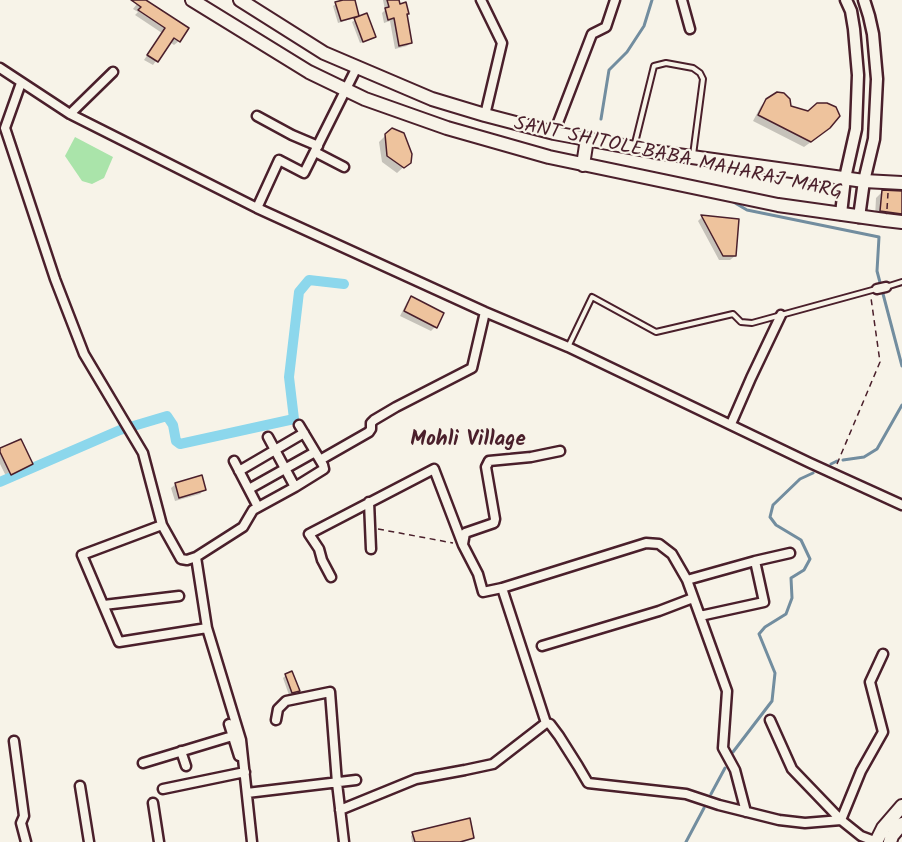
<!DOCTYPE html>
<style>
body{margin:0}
canvas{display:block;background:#f7f3e8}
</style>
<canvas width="902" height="842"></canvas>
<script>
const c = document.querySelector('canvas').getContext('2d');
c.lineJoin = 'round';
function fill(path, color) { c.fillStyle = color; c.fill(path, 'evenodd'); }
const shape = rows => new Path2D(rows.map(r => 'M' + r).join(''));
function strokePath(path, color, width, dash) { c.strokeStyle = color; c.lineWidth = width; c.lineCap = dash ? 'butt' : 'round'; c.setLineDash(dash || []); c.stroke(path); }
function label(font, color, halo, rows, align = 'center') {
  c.font = font + ' Kalam,sans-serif'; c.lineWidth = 4.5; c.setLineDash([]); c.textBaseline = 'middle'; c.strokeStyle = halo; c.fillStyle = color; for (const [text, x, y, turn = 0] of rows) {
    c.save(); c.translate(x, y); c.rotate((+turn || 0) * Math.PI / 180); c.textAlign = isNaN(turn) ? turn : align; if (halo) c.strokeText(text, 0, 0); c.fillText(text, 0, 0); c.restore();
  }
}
const green = shape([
 [75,137,113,157,104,178,92,184,82,181,65,156]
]);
const shadow = shape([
 [140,0,143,0,179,41,174,45,170,42,153,65,144,60,162,33,135,15,138,12,133,9],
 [353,0,357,15,355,18,338,23,333,6,336,4],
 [383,0,397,0,406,15,411,42,407,46,395,49,390,21,384,23,382,13,385,10],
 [355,20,374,36,372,39,360,43,352,22],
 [767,100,789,107,829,127,822,134,804,147,753,121,761,106],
 [386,135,409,162,397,173,382,162,379,142],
 [882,192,902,193,902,222,875,217,876,198],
 [702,217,737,221,735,256,730,260,719,260,698,221],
 [412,298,435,327,431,331,400,316,407,302],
 [0,449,31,463,27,468,7,478,0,464],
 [176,484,204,490,200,494,175,501,171,488],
 [286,675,298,690,295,693,289,695,283,678],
 [413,834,473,838,470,840,464,842,412,842,411,836]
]);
const stream = shape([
 [601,119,609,70,627,52,644,26,652,0],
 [730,200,747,210,879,237,877,271,902,366],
 [843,460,864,457,877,449,902,405],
 [831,464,837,461],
 [733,752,772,701,775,673,759,634,765,627,786,614,792,598,791,578,804,570,810,559,801,540,776,525,770,517,773,505,800,479,813,473],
 [711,794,725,768],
 [686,842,704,808]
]);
const canal = shape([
 [0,482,120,430,167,416,173,425,176,441,180,444,294,419,289,377,299,292,309,280,344,284]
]);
const building = shape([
 [131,0,146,0,189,28,180,42,174,38,158,62,147,55,165,28,138,10,141,7,131,0],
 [343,0,355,0,359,16,341,21,335,2,343,0],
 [387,0,399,0,400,4,406,2,409,14,407,14,412,43,399,46,394,18,388,20,385,8,389,7,387,0],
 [367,13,376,37,363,42,354,18,367,13],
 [777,92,784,93,790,99,791,106,808,111,817,103,827,103,836,107,840,116,830,128,811,142,758,115,766,99,777,92],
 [392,128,404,133,412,154,411,163,404,168,387,156,385,134,392,128],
 [882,190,902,191,902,214,880,211,882,190],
 [701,215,739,219,736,256,723,256,701,215],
 [411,296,444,313,437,328,404,311,411,296],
 [21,439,33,464,11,475,0,452,0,448,21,439],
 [202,475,206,490,179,498,175,483,202,475],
 [292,671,300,691,292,693,285,674,292,671],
 [470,818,474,838,460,842,415,842,412,832,470,818]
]);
const path = shape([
 [887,209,888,193],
 [837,464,880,362,871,298],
 [378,529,453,543]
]);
const service = shape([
 [634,147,654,66,666,63,693,68,700,73,703,79,693,155],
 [886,287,902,282],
 [568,347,592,297,656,332,733,314,741,322,752,323,876,289]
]);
const minor = shape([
 [481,0,502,43,485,115],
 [682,0,690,29],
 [0,68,70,114,257,208,485,312,568,347,810,463,902,505],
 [21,83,5,128,55,279,84,354,143,453,162,525,181,559,187,560,196,557,207,628,241,740,252,842],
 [70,114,113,72],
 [257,116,292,135,318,146],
 [554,133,592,34,606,27,615,0],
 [315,152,344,167],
 [257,208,279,160,304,173,357,67],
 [877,289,886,287],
 [731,424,751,378,781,315],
 [268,437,295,487],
 [320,460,369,432,371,429,371,423,374,420,396,407,472,368,485,312],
 [234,461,258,507],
 [239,471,304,433],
 [249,489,315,452],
 [369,502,371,549],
 [162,525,82,555,119,642,207,628],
 [463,544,465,533,494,523,495,519,486,467,489,461,531,457,560,451],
 [196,557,243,527,253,510,295,487,324,469,323,465,299,425],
 [331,577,322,560,319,549,309,534,434,469,463,545,478,574,483,592,502,588,646,543,659,544,672,554,687,580,755,561,790,553],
 [687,580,700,616,764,602,755,561],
 [502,588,546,723,550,724,559,736,578,766,588,783,686,794,719,805,779,820,805,823,841,820,861,836,877,842],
 [104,605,179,596],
 [700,616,727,691,723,748,735,770,746,812],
 [542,646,659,611,693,598],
 [276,720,278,709,286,701,330,692,337,783,344,842],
 [770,720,792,769,841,820,861,771,883,732,870,682,883,654],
 [229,724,239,756],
 [14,741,24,816,21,823,26,842],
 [181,751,186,766],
 [143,763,239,734],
 [80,786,89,842],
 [163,789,245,772],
 [247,793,356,780],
 [153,803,159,842],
 [340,810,416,779,465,770,493,764,546,723]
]);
const tertiary = shape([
 [841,214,845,178,856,129,858,75,854,29,851,11,846,0],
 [859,217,864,181,874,139,877,79,873,34,869,16,864,0]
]);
const secondary = shape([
 [876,842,883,828,902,806],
 [890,842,892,836,902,824]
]);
const primary = shape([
 [192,0,309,72,365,99,447,128,549,157,778,205,885,220,902,222],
 [240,0,324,53,432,99,485,115,554,133,656,152,864,181,902,183],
 [583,165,587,139]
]);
const streetNames = [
 ["SANT SHITOLEBABA MAHARAJ MARG",678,160,12]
];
const neighbourhoodNames = [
 ["Mohli Village",468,441]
];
fill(green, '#aae4aa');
fill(shadow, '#0003');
strokePath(stream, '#728d9f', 3);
strokePath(canal, '#8cd7ec', 10);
fill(building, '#eec39d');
strokePath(building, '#4a1f2b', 1.5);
strokePath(service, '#4a1f2b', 8);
strokePath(minor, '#4a1f2b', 13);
strokePath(tertiary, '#4a1f2b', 15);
strokePath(secondary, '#4a1f2b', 16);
strokePath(primary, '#4a1f2b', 16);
strokePath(path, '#4a1f2b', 1.5, [6, 4.5]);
strokePath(service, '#f7f3e8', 4);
strokePath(minor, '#f7f3e8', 8);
strokePath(tertiary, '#f7f3e8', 10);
strokePath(secondary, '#f7f3e8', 12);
strokePath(primary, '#f7f3e8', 12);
label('20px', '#4a1f2b', '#f7f3e8', streetNames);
label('bold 21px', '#4a1f2b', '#f7f3e8', neighbourhoodNames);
</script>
